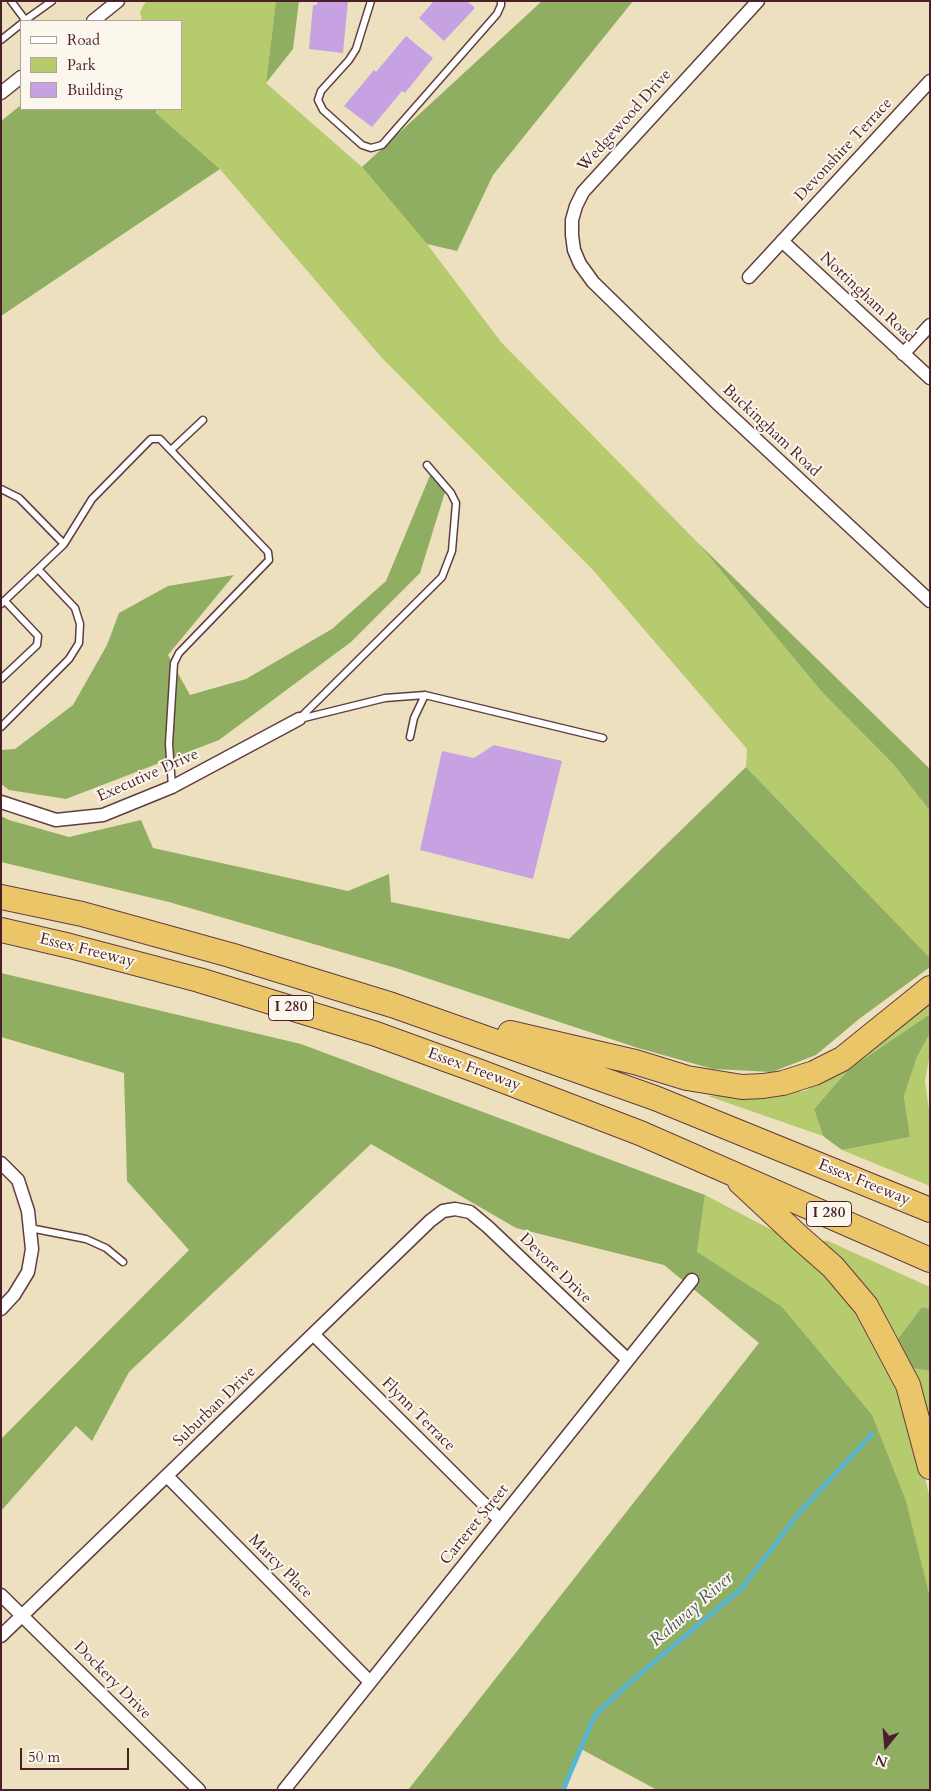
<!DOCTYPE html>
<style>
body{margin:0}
#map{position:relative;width:931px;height:1791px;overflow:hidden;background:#ede0bf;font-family:Cardo,serif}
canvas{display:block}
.frame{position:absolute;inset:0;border:2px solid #4a1f2b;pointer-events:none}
.legend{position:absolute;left:20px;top:20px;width:162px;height:90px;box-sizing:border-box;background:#fbf7ec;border:1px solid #b4a19f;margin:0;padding:6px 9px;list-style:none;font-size:15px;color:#4a1f2b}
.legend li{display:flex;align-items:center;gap:10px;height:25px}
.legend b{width:25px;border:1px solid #b4a19f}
.north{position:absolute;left:861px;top:1721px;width:50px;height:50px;-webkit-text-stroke:4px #fbf7ec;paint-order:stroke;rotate:197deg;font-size:14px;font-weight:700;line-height:20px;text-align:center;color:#4a1f2b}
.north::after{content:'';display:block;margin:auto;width:18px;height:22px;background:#4a1f2b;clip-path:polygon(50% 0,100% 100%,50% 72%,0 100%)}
.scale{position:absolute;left:20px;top:1748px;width:109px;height:22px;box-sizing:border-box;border:2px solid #4a1f2b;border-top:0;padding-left:6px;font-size:15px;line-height:18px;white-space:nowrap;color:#4a1f2b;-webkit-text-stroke:4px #fbf7ec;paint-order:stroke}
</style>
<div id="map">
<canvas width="931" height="1791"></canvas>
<div class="frame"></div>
<ul class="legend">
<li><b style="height:6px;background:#fff"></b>Road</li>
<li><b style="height:14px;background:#b6ca6e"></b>Park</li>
<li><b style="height:14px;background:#c7a2e2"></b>Building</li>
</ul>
<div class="north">N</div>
<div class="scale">50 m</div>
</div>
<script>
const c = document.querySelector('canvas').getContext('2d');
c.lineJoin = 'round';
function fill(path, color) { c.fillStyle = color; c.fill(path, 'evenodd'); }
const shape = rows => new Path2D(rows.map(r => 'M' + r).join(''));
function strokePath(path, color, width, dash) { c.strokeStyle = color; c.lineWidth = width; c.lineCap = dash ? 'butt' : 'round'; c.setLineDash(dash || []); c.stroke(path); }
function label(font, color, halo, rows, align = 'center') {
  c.font = font + ' Cardo,serif'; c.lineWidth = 4; c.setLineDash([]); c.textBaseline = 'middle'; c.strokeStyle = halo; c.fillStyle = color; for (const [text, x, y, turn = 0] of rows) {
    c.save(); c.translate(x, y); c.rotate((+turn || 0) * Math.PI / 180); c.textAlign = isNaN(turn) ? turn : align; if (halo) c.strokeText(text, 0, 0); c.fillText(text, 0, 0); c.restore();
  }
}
const green = shape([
 [146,1,276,1,266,83,362,167,427,244,501,342,698,543,822,692,894,765,930,811,930,958,746,767,747,749,592,569,382,358,220,169,156,113,156,109,181,109,181,21,142,21,140,12],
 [930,1002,930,1014,849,1069,814,1109,823,1136,708,1096,805,1091,835,1073],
 [930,1033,930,1054,925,1081,930,1117,930,1186,842,1150,910,1137,904,1096,917,1057],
 [705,1195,789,1239,847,1293,887,1360,924,1474,930,1499,930,1597,906,1501,697,1252],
 [815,1240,828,1241,930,1287,930,1309,922,1307,897,1340],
 [911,1368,930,1371,930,1427]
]);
const forest = shape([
 [276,1,299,1,293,49,266,83],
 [542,1,633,1,493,175,457,251,427,244,362,167],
 [21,105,21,109,156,109,156,113,220,169,1,316,1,121],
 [431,473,445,492,420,573,351,642,219,740,66,799,9,790,1,784,1,750,15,749,73,705,107,645,119,613,168,586,234,575,168,655,190,695,246,679,332,629,386,581],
 [698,543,930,769,930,811,894,765,822,692],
 [746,767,930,958,930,967,859,1019,816,1055,772,1072,713,1069,638,1048,396,968,169,902,1,862,1,816,9,820,69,837,141,820,153,848,348,891,389,874,391,902,569,939],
 [1,973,301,1044,705,1195,697,1252,782,1307,872,1415,906,1501,930,1597,930,1790,657,1790,581,1749,566,1790,408,1790,759,1343,664,1265,516,1228,371,1144,129,1372,92,1441,76,1426,1,1511,1,1439,189,1250,127,1181,124,1073,1,1037],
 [930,1014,930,1033,917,1057,904,1096,910,1137,842,1150,823,1136,814,1109,849,1069],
 [922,1307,930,1309,930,1371,911,1368,897,1340]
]);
const stream = shape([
 [563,1790,595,1715,627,1685,742,1588,798,1514,872,1434]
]);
const building = shape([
 [317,1,348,1,343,53,309,49,313,5,317,5],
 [434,1,467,1,475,8,444,41,419,18],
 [406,36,433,58,405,93,402,91,372,127,344,106,374,70,376,72],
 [494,745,562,761,533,879,420,850,442,751,474,758]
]);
const lane = shape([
 [11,1,26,21],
 [371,1,356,49,349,60,321,91,318,100,323,110,362,145,371,148,382,145,497,14,501,5,501,1],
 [24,21,52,1],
 [1,40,21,24],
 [171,450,203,420],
 [1,489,19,498,64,544],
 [1,604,38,569],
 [1,679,37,645,38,636,5,601],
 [299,719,442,577,452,551,456,503,451,493,427,465],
 [300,719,385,698,425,695,603,738],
 [1,727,69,659,79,643,80,624,75,608,38,569,64,544,92,499,151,439,160,439,268,552,269,560,179,653,174,663,169,744,172,787],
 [410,737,414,718,425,695],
 [30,1228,86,1239,106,1248,123,1262]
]);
const street = shape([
 [758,1,583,192,576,206,572,220,572,235,574,250,580,264,593,282,716,402,930,601],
 [93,21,118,1],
 [1,93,21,77],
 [782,241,930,378],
 [749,277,930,81],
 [903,354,930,325],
 [1,802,56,820,103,815,172,787,299,719],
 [1,1163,18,1180,28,1211,32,1249,28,1272,14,1295,1,1309],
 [313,1334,500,1520],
 [167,1476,370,1682],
 [1,1595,199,1790],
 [1,1636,430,1221,443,1211,455,1209,470,1212,488,1227,628,1360],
 [284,1790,692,1280]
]);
const highway = shape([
 [1,897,82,914,230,955,392,1005,655,1098,930,1210],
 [1,930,70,946,199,980,376,1034,478,1071,640,1133,930,1260],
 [510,1033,635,1062,687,1078,742,1087,763,1086,783,1083,814,1073,842,1059,930,988],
 [740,1182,800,1238,833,1267,866,1306,908,1385,930,1467]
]);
const shields = [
 [291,1008,45],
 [829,1214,45]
];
const shieldNames = [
 ["I 280",291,1008],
 ["I 280",829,1214]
];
const streetNames = [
 ["Wedgewood Drive",625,121,-48],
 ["Devonshire Terrace",844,150,-47],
 ["Nottingham Road",867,298,43],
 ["Buckingham Road",771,431,43],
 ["Executive Drive",148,776,-24],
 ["Essex Freeway",87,951,14],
 ["Essex Freeway",474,1070,20],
 ["Essex Freeway",864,1183,22],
 ["Devore Drive",555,1269,44],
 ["Suburban Drive",215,1407,-44],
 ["Flynn Terrace",418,1415,45],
 ["Carteret Street",475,1525,-51],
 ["Marcy Place",280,1567,45],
 ["Dockery Drive",112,1681,45]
];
const waterNames = [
 ["Rahway River",692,1610,-41]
];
fill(green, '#b6ca6e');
fill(forest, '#90ae61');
strokePath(stream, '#57b5d5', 4.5);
fill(building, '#c7a2e2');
strokePath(lane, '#623c41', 9);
strokePath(street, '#623c41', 15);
strokePath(highway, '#623c41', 26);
strokePath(lane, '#fff', 6);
strokePath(street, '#fff', 12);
strokePath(highway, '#ebc669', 24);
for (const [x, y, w] of shields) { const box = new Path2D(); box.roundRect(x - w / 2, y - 12.5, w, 25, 4); c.fillStyle = '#fbf7ec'; c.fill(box); strokePath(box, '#4a1f2b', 1); }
label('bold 15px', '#4a1f2b', null, shieldNames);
label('16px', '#4a1f2b', '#fbf7ec', streetNames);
label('italic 18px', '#4f5466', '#fbf7ec', waterNames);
</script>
